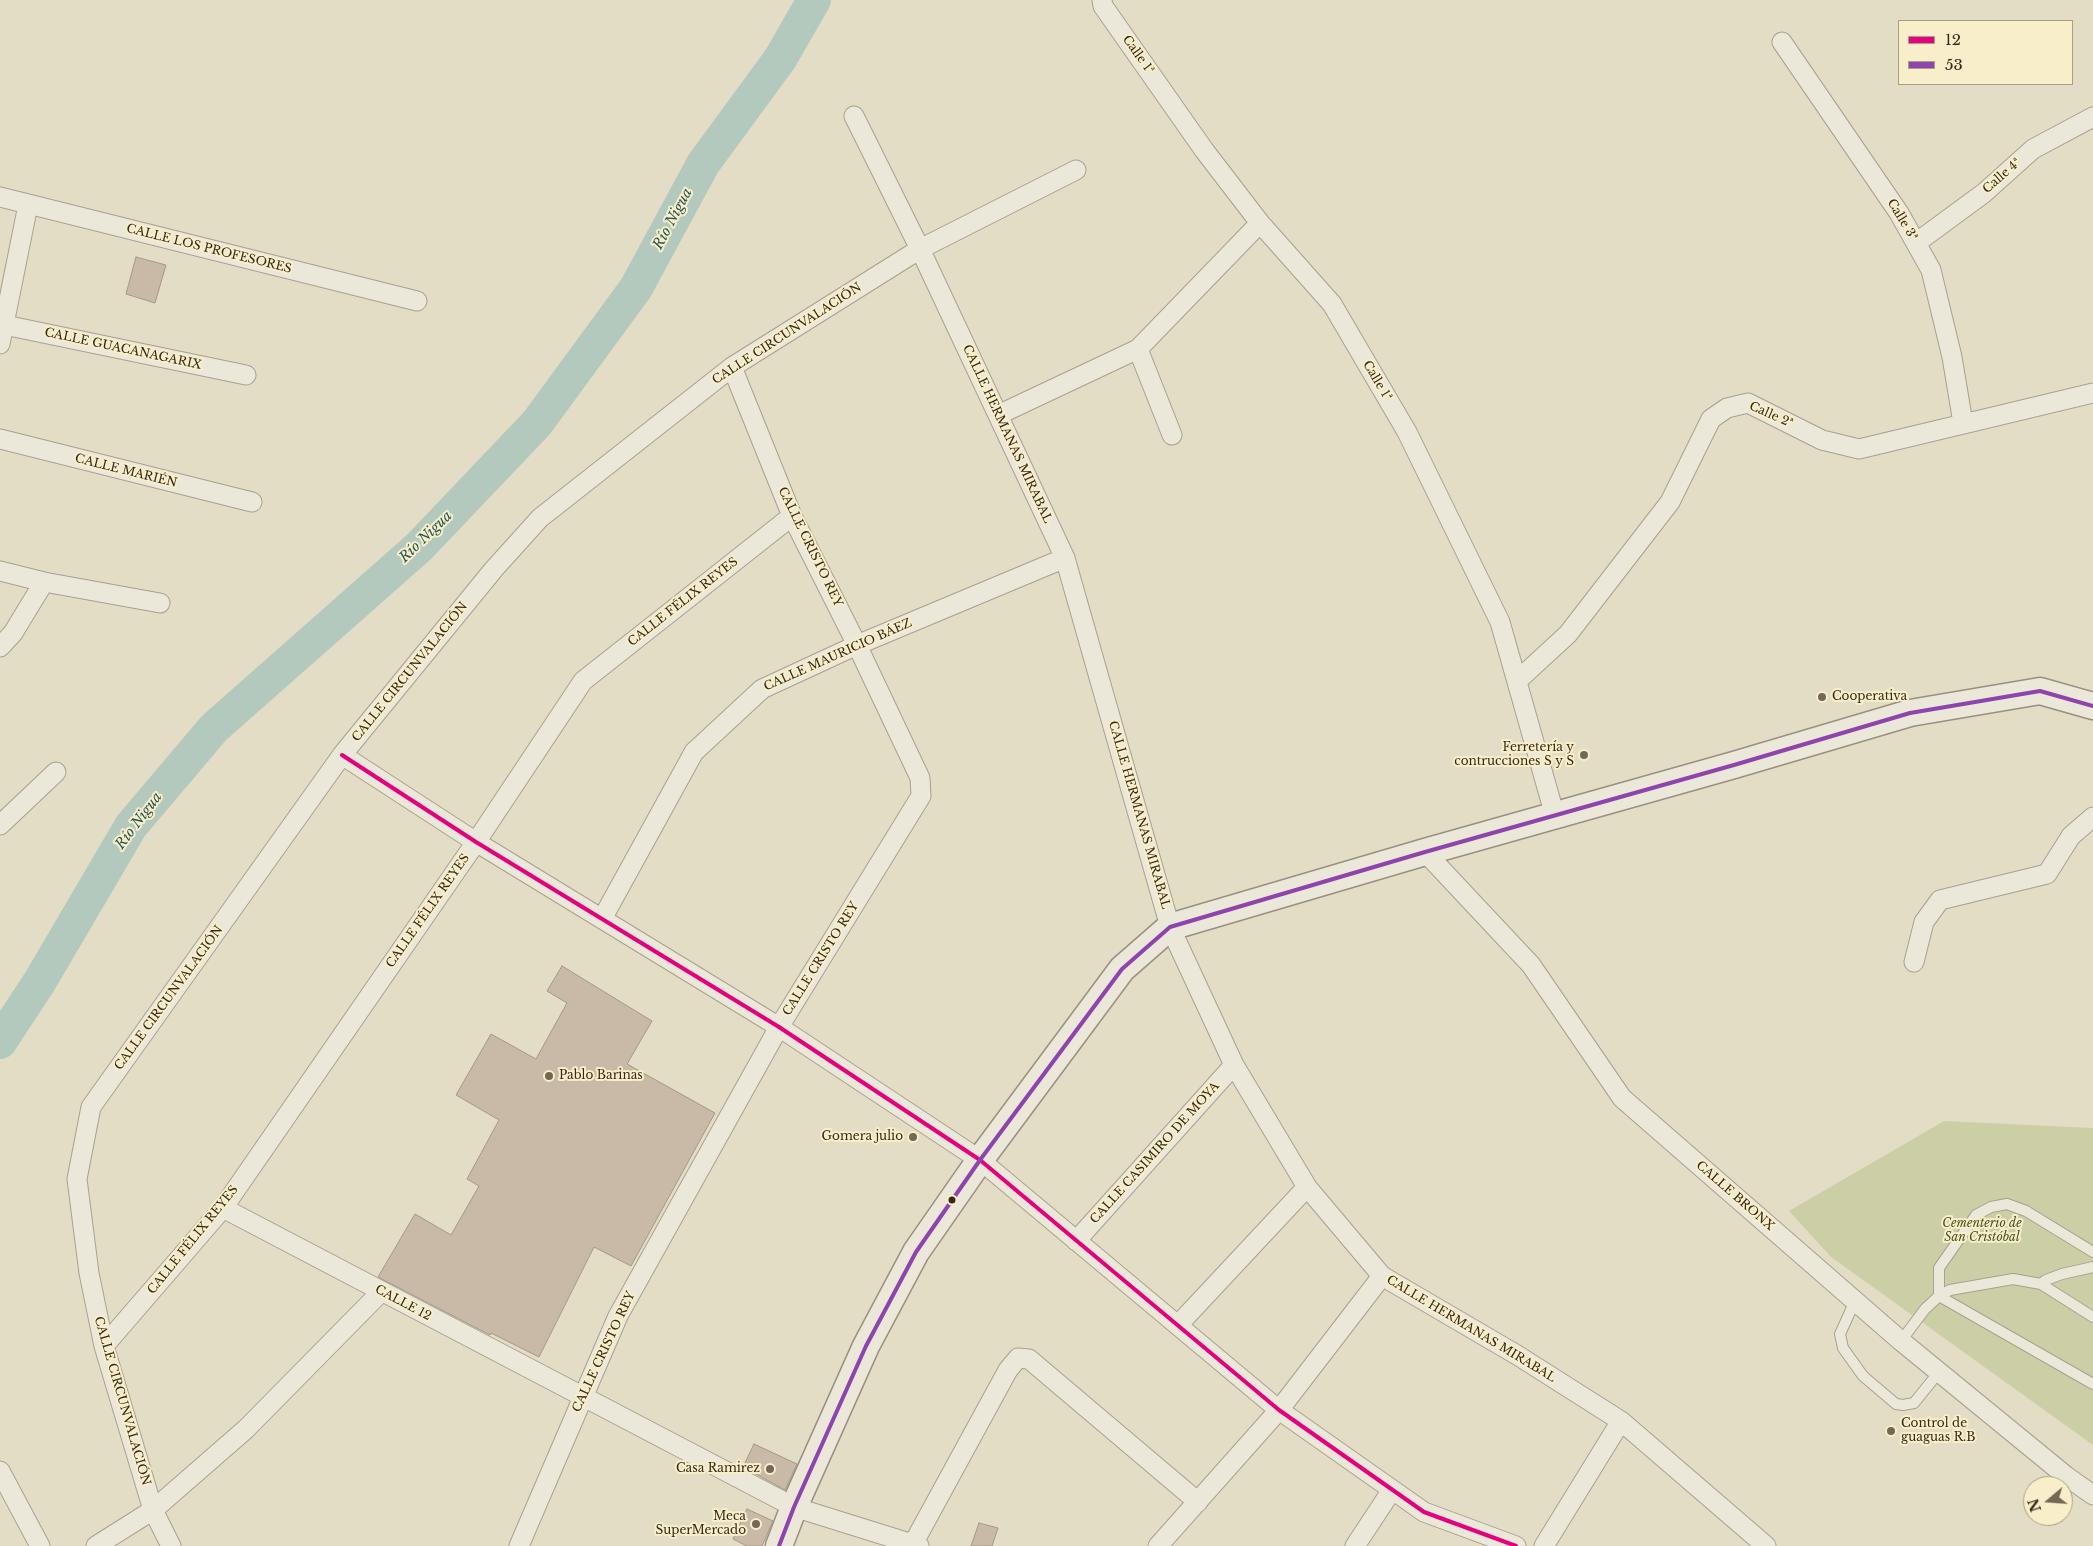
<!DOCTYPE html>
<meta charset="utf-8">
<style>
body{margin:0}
#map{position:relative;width:2093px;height:1546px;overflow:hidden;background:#e4ddc5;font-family:"Libre Baskerville",serif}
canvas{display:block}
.legend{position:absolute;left:1898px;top:20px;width:175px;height:65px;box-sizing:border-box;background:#f8eec9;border:1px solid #aa9f83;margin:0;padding:6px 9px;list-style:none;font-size:15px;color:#362919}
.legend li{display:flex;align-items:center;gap:10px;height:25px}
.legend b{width:25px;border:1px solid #aa9f83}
.north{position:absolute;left:2023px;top:1476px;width:50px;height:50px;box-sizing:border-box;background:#f8eec9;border:1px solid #aa9f83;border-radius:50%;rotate:252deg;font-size:14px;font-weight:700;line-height:20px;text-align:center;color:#362919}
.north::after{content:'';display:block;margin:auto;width:18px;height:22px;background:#736855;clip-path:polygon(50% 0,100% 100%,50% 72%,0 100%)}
</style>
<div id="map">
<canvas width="2093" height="1546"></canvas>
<ul class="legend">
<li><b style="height:6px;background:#e5007d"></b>12</li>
<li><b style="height:6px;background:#8e44ad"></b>53</li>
</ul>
<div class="north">N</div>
</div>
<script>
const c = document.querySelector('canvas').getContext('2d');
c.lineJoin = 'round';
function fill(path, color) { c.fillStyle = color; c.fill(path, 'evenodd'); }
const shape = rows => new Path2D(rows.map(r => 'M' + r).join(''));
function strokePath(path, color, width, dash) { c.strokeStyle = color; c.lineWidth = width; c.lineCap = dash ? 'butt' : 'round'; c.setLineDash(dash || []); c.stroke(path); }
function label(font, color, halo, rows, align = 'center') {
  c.font = font + ' "Libre Baskerville",serif'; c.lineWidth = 4; c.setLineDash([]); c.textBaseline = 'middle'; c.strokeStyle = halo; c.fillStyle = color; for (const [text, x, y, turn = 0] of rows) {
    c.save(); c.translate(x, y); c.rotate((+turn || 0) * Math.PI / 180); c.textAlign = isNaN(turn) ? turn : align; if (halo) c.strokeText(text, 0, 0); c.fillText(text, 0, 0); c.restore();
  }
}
const cemetery = shape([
 [1944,1121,2093,1128,2093,1445,1831,1257,1789,1211]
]);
const river = shape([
 [0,1042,40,981,131,826,214,728,419,547,537,423,636,288,703,164,780,59,814,0]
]);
const building = shape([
 [136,257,166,265,155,303,126,294,136,257],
 [562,966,652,1021,627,1064,715,1113,631,1266,594,1247,539,1357,491,1333,490,1335,378,1277,415,1214,451,1235,479,1186,467,1179,499,1120,456,1095,491,1034,536,1059,567,1003,547,991,562,966],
 [754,1444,797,1464,785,1490,743,1467,754,1444],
 [747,1509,773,1521,762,1546,747,1546,733,1539,747,1509],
 [979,1523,998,1528,992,1546,971,1546,979,1523]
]);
const service = shape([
 [2093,1252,2026,1211,2007,1204,1991,1207,1976,1215,1939,1268,1939,1296,2093,1384],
 [2041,1284,2046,1280,2062,1274,2093,1267],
 [1855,1301,1840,1334,1843,1348,1863,1376,1896,1404,1903,1405,1914,1403,1939,1372],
 [1901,1341,1925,1309,1939,1296,1950,1290,2013,1279,2041,1284,2093,1317]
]);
const minor = shape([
 [1102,0,1103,6,1204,150,1260,223,1332,304,1407,432,1500,622,1555,816],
 [1782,42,1899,213,1931,270,1952,357,1963,423],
 [854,116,920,249,1065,558,1170,927,1234,1065,1307,1187,1382,1276,1517,1355,1621,1421,1766,1546],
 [0,197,417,301],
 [1916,243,1984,193,2033,149,2093,117],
 [0,324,246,375],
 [0,344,28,205],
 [1138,349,1172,435],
 [998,415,1138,349,1260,223],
 [0,439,252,502],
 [0,571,44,582,160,603],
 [0,647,13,633,44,582],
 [1517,681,1568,634,1670,502,1711,419,1727,408,1748,403,1822,440,1859,449,2093,393],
 [342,755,476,842,779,1027,980,1160,1279,1410,1424,1512,1516,1546],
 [0,825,56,772],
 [1425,852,1531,965,1622,1098,1901,1341,2066,1476,2093,1495],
 [602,919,694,752,762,689,857,645,1065,558],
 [1914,962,1924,922,1940,900,2047,874,2071,836,2093,817],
 [223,1208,794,1507,919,1546],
 [1076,1241,1234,1065],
 [1178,1325,1307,1187],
 [104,1346,223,1208,476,842,583,681,792,516],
 [0,1471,40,1546],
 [913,1544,1008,1370,1018,1358,1029,1359,1198,1502],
 [96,1546,153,1510,246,1429,381,1292],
 [171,1546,153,1510,104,1346,89,1273,77,1179,91,1107,342,755,494,569,540,518,732,367,920,249,1076,170],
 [519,1546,618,1316,779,1027,921,796,920,778,857,645,792,516,732,367],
 [1158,1546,1279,1410,1382,1276],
 [1355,1546,1392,1490],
 [1544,1546,1621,1421]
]);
const secondary = shape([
 [779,1546,794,1507,866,1346,916,1252,980,1160,1122,969,1170,927,1425,852,1734,765,1910,713,2040,691,2093,706]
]);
const bus1 = shape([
 [342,755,476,842,779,1027,980,1160,1279,1410,1424,1512,1516,1546]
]);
const bus2 = shape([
 [779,1546,794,1507,866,1346,916,1252,980,1160,1122,969,1170,927,1425,852,1734,765,1910,713,2040,691,2093,706]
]);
const markers = [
 [1822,697,5,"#736855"],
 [1584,755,5,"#736855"],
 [549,1076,5,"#736855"],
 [913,1137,5,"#736855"],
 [952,1200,4.5,"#362919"],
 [1891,1431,5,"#736855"],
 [770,1469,5,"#736855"],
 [756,1524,5,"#736855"]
];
const streetNames = [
 ["Calle 1ª",1138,55,54],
 ["Calle 4ª",2002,176,-41],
 ["Calle 3ª",1902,220,59],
 ["CALLE LOS PROFESORES",209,249,14],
 ["CALLE CIRCUNVALACIÓN",787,334,-33],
 ["CALLE GUACANAGARIX",123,349,12],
 ["Calle 1ª",1377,381,59],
 ["Calle 2ª",1771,415,24],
 ["CALLE HERMANAS MIRABAL",1007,434,65],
 ["CALLE MARIÉN",126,471,14],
 ["CALLE CRISTO REY",810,547,64],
 ["CALLE FÉLIX REYES",683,602,-38],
 ["CALLE MAURICIO BÁEZ",838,655,-24],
 ["CALLE CIRCUNVALACIÓN",410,672,-51],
 ["CALLE HERMANAS MIRABAL",1139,815,74],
 ["CALLE FÉLIX REYES",428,911,-55],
 ["CALLE CRISTO REY",821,959,-58],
 ["CALLE CIRCUNVALACIÓN",169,998,-54],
 ["CALLE CASIMIRO DE MOYA",1155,1153,-48],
 ["CALLE BRONX",1735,1196,41],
 ["CALLE FÉLIX REYES",193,1240,-51],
 ["CALLE 12",403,1303,28],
 ["CALLE HERMANAS MIRABAL",1471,1329,31],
 ["CALLE CRISTO REY",604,1352,-65],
 ["CALLE CIRCUNVALACIÓN",122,1401,74]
];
const poiNames = [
 ["Cooperativa",1832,697,"left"],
 ["Ferretería y",1574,748],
 ["contrucciones S y S",1574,762],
 ["Pablo Barinas",559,1076,"left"],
 ["Gomera julio",903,1137],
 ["Control de",1901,1424,"left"],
 ["guaguas R.B",1901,1438,"left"],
 ["Casa Ramirez",760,1469],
 ["Meca",746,1517],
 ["SuperMercado",746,1531]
];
const parkNames = [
 ["Cementerio de",1982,1224],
 ["San Cristóbal",1982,1238]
];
const waterNames = [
 ["Río Nigua",673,219,-62],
 ["Río Nigua",426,537,-44],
 ["Río Nigua",139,821,-53]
];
fill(cemetery, '#cccfa6');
strokePath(river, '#b3c9bd', 34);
fill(building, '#c8baa6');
strokePath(building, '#a49885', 1);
strokePath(service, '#a8a090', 12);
strokePath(minor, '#a8a090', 21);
strokePath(secondary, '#989080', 29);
strokePath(service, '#ebe7d9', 10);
strokePath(minor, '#ebe7d9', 19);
strokePath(secondary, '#ebe7d9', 26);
strokePath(bus1, '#e5007d', 4);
strokePath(bus2, '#8e44ad', 4);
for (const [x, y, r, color] of markers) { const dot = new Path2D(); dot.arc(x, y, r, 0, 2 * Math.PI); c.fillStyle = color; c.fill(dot); strokePath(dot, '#f8eec9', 2); }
label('12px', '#362919', '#f8eec9', streetNames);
label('12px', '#362919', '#f8eec9', poiNames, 'right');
label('italic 12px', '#43541e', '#f8eec9', parkNames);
label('italic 14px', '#265757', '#f8eec9', waterNames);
</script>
